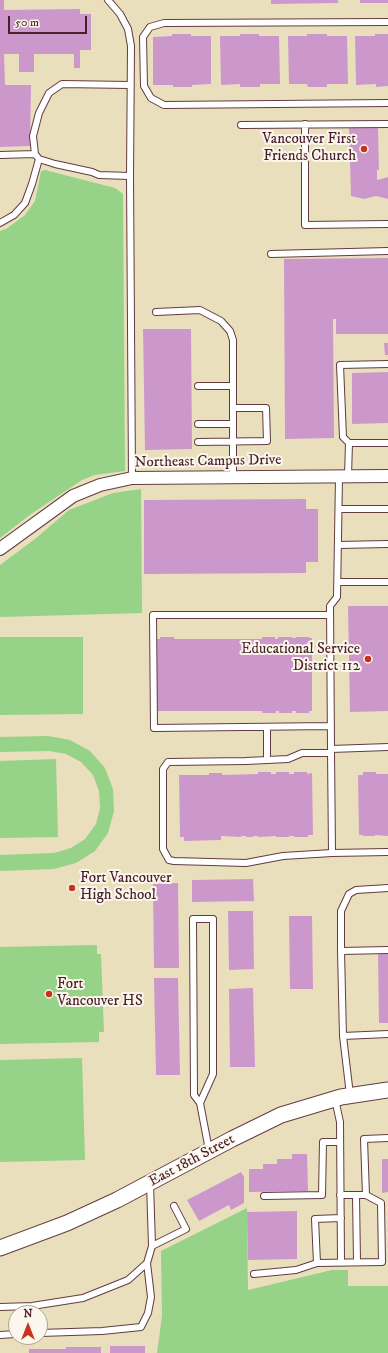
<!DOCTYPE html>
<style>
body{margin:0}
#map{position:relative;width:388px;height:1353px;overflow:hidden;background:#eadfbc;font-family:"IM FELL DW Pica",serif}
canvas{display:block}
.north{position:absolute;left:8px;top:1305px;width:40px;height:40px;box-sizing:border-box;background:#fbf7ec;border:1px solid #b4a19f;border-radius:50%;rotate:0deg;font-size:11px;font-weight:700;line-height:16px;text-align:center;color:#4a1f2b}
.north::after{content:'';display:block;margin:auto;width:14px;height:18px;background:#c8321e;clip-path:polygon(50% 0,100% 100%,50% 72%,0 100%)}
.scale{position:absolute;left:8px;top:16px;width:79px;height:18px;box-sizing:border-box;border:2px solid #4a1f2b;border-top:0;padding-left:5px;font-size:12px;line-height:14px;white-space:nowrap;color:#4a1f2b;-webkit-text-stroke:3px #fbf7ec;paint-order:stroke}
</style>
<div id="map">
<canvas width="388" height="1353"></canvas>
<div class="north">N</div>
<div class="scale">50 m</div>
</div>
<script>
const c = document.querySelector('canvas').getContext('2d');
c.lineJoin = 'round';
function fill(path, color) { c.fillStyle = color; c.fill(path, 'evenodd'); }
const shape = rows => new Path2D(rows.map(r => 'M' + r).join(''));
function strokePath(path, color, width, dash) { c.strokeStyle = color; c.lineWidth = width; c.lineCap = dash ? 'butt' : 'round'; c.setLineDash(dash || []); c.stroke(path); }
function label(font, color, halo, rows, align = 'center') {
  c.font = font + ' "IM FELL DW Pica",serif'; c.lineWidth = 4; c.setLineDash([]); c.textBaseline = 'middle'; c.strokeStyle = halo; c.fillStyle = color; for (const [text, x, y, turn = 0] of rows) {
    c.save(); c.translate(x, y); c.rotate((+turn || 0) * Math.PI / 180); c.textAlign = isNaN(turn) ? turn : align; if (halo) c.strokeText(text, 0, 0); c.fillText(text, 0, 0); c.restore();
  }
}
const green = shape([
 [45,170,115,188,123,194,125,471,95,475,82,480,31,514,0,538,0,231,6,229,25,215,35,201,41,171],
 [141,489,142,613,0,617,0,565,35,539,69,510,113,493],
 [0,637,83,637,83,714,0,715],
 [48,736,70,740,90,751,105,768,113,789,114,811,108,833,95,851,76,863,54,869,0,871,0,855,54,853,71,848,85,839,96,824,100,808,99,791,93,775,81,762,66,754,49,751,0,752,0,737],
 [56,759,58,837,0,838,0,761],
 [97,945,97,954,101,954,104,1032,99,1032,99,1042,0,1044,0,947],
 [82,1058,85,1160,0,1162,0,1060],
 [247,1208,248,1290,332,1270,348,1270,348,1286,388,1286,388,1353,157,1353,162,1316,161,1251]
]);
const building = shape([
 [0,0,4,0,4,10,80,9,80,14,91,14,91,50,80,50,80,68,74,68,74,54,34,54,34,72,19,72,19,54,4,54,5,85,31,85,30,146,0,147],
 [271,0,338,0,338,3,271,4],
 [360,0,388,0,388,3,360,3],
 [172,34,191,34,191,36,211,36,211,84,192,85,192,87,173,87,173,85,153,85,153,37,172,36],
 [240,34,259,34,259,36,279,36,280,84,260,84,260,87,240,87,240,84,221,85,220,36,240,36],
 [307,34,327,34,327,36,347,36,348,84,327,84,327,87,308,87,307,84,289,84,288,36,307,36],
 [375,34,388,34,388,86,376,87,376,84,356,85,355,36,375,36],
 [349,128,378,128,379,170,377,170,377,180,388,177,388,199,376,196,364,199,351,196],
 [388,258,388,334,336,334,336,319,333,319,334,438,285,439,284,259],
 [143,329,191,329,192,449,145,450],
 [384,343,388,343,388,355,385,355],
 [388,372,388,423,352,424,352,373],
 [306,499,306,509,318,509,318,562,306,562,306,573,144,574,144,500],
 [348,606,388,606,388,711,350,712],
 [160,637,174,637,174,639,262,639,262,637,275,637,275,639,278,639,278,637,292,637,292,638,296,638,296,637,309,637,309,638,312,638,312,711,309,711,309,713,296,713,296,711,292,711,292,713,279,713,279,711,276,711,276,713,262,713,262,711,157,711,157,639,160,639],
 [258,772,271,772,271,774,276,774,276,772,289,772,289,774,294,774,294,772,307,772,307,774,312,773,313,835,308,835,308,837,294,837,294,836,289,836,289,837,276,837,276,836,258,837,258,836,253,836,253,837,246,837,246,836,241,836,241,837,221,836,221,840,184,841,184,837,180,837,179,775,209,775,209,773,222,773,222,775,258,774],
 [363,772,376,772,376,774,388,774,388,836,375,835,375,836,363,836,363,835,359,835,358,775,363,775],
 [253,879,254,901,192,902,192,880],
 [178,883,179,968,154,968,153,884],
 [228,911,253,911,254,969,229,970],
 [289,916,312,916,313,989,290,989],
 [378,954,388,954,388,1023,379,1023],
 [154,978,178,978,180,1075,156,1075],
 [253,988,255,1067,230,1067,229,989],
 [292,1154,307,1154,308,1191,249,1192,249,1169,263,1169,263,1164,277,1164,277,1159,292,1159],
 [382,1159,388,1159,388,1192,382,1193],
 [241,1172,244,1177,244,1203,231,1210,229,1205,199,1221,187,1200],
 [297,1211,297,1259,248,1260,247,1212],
 [110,1346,145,1346,145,1353,110,1353],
 [66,1347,101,1347,101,1353,29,1353,29,1349,66,1349]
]);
const service = shape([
 [108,0,120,14,128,29,131,46,130,176,132,478],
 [388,22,164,23,150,27,143,37,144,86,151,98,164,105,388,103],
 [305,124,305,225,388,224],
 [241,125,388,124],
 [0,155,35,154],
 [39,159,35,154,33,136,39,113,49,93,62,84,130,85],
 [0,223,14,215,25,203,32,184,39,159,55,164,92,172,99,175,130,176],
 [271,254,388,251],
 [156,312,200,310,221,321,230,331,233,340,233,477],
 [198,386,233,386],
 [198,424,233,424],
 [198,442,267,441,266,408,233,408],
 [349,443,343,437,340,365,388,364],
 [348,476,349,443,388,443],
 [339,477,337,597,330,606,331,749,388,747],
 [339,509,388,509],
 [338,545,388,544],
 [338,582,388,582],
 [330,615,153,615,154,728,331,726],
 [267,727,267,760],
 [331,751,332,853,388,852],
 [331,753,302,753,288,759,246,761,168,762,163,769,163,849,169,860,174,861,246,863,283,856,332,853],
 [388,888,356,890,349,894,341,911,341,951,388,950],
 [341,951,343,1036,350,1095],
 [343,1036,388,1034],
 [335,1099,340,1122,341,1262],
 [200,1103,194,1095,193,919,213,919,213,1074,200,1103,209,1150],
 [150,1183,152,1246,186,1229,174,1206],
 [340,1195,366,1195,364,1139,388,1138],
 [356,1195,357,1262],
 [264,1196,322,1195,323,1142,340,1142],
 [317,1263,315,1219,341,1218],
 [254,1274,296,1270,317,1263,382,1262,381,1203,366,1195],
 [0,1307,32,1306,83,1298,128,1280,147,1263],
 [40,1333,102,1331,141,1327,148,1313,151,1297,147,1263,152,1246],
 [0,1335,16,1334]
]);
const minor = shape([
 [0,549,73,496,100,485,132,478,388,476]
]);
const tertiary = shape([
 [0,1248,67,1223,117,1200,232,1139,281,1115,341,1097,388,1090]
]);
const markers = [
 [364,149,4,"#c8321e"],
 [368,659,4,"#c8321e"],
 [72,888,4,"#c8321e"],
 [49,994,4,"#c8321e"]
];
const poiNames = [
 ["Vancouver First",356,140],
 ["Friends Church",356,157],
 ["Educational Service",360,650],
 ["District 112",360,667],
 ["Fort Vancouver",80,879,"left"],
 ["High School",80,896,"left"],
 ["Fort",57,985,"left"],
 ["Vancouver HS",57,1002,"left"]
];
const streetNames = [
 ["Northeast Campus Drive",208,462,-1],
 ["East 18th Street",192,1161,-28]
];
fill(green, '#96d287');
fill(building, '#cc98cc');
strokePath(service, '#623c41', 8);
strokePath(minor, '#623c41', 14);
strokePath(tertiary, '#623c41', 17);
strokePath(service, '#fff', 6);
strokePath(minor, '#fff', 12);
strokePath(tertiary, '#fff', 15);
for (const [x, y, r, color] of markers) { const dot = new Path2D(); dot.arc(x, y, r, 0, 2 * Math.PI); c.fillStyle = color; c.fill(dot); strokePath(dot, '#fbf7ec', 1.5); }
label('15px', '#4a1f2b', '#fbf7ec', poiNames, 'right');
label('15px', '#4a1f2b', '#fbf7ec', streetNames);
</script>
